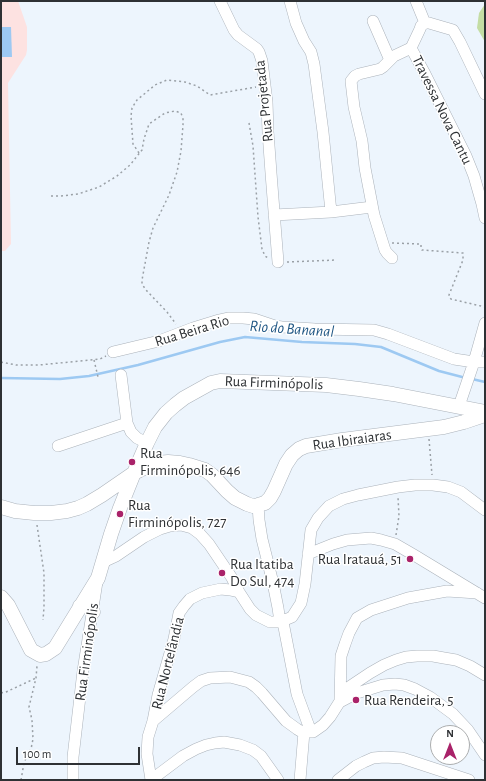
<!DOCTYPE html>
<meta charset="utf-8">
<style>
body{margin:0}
#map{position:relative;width:486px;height:781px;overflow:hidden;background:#edf5fd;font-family:"Alegreya Sans",sans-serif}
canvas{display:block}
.frame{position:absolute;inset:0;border:2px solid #2e3134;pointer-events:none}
.north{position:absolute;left:430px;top:725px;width:40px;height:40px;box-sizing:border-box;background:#fff;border:1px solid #abadae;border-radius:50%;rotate:0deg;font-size:11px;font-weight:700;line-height:16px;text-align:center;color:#2e3134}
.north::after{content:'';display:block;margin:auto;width:14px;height:18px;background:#a92269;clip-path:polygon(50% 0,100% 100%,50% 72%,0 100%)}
.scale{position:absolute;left:16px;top:747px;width:124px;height:18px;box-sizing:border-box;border:2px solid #2e3134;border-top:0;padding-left:5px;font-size:12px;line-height:14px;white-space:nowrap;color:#2e3134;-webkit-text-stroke:3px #fff;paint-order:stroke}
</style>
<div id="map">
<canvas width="486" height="781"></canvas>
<div class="frame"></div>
<div class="north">N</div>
<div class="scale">100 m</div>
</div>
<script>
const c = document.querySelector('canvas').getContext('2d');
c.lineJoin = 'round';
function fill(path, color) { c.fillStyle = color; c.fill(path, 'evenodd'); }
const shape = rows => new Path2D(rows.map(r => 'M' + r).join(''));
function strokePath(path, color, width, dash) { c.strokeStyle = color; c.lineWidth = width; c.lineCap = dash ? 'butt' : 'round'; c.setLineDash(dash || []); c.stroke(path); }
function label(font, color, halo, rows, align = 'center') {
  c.font = font + ' "Alegreya Sans",sans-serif'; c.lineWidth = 3; c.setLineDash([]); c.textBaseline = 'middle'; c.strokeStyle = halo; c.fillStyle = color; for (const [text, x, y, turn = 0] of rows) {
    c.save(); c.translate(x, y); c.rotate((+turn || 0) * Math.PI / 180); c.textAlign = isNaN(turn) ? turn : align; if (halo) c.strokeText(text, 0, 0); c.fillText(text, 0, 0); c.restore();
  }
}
const education = shape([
 [1,1,18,1,27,27,27,50,26,55,8,83,11,244,5,251,1,251]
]);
const green = shape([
 [485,4,485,42,477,28,479,13]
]);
const water = shape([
 [1,27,11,27,12,57,1,57]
]);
const stream = shape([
 [1,378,60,379,89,376,138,365,220,342,245,337,302,342,355,344,381,347,439,371,466,378],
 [472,379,485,382]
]);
const path = shape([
 [249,123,253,146,258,217,262,249,265,256,268,258],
 [139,153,133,144,131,116,132,108,137,100,155,85,167,80,185,82,197,86,210,95,256,87],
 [51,196,61,196,78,194,99,187,117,176,130,165,142,150,144,139,149,124,165,113,175,111,181,113,183,119,183,125,181,151,177,172,169,195,153,228,149,242,142,280,142,284,146,290,167,312,176,324],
 [392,243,420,244,421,244,421,249,422,250,463,253,463,260,449,295,449,297,451,299,485,307],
 [287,262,337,260],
 [94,360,98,377],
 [1,362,16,365,39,365,100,359,106,356],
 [429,439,432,475],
 [37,525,44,573,44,607,43,620],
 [396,535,399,516,398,497],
 [1,693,6,692,36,678],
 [21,780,24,763,27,756,31,749,33,739,32,720,29,707,36,678,37,666]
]);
const minor = shape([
 [220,1,234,30,238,35,257,49,259,52,262,61,267,102,268,132,271,173,278,262],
 [290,1,296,23,304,41,311,52,314,64,323,132,331,212],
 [416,1,425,23],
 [373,21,390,60],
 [411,48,424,72,466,156,474,176,482,204,485,218],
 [411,48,420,29,421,26,425,23,429,23,453,30,460,42,485,94],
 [274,215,331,212,372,207],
 [392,258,387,253,385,250,374,215,365,168,362,141,354,107,351,81,355,76,359,74,380,69,383,67,394,56,411,48],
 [113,352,159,341,193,328,219,320,228,318,243,318,254,319,275,326,282,327,315,329,374,330,388,334,454,359,474,362,485,362],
 [121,375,127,423,131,432,137,438,147,443],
 [459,406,474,362,485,323],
 [58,446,127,423],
 [258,505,259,520,262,539,273,583,278,608,280,622],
 [308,554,333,544,347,540,371,538,381,540,395,544,414,555,485,598],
 [103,562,116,556,144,537,160,529,170,526,181,525,192,528,200,534,209,544,232,578,239,592,250,609,256,615,270,622,280,622,292,617,301,603,305,584,311,530,318,518,329,506,343,499,358,495,398,487,415,485,433,485,448,487,461,492,485,510],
 [283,622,297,694,311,732],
 [340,701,341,656,345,644,349,633,357,618,371,610,408,598,447,591,477,593],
 [340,702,357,693,383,685,395,684,404,685,415,689,430,697,453,714,468,730,485,755],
 [153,721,193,687,201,681,210,678,230,677,249,682,256,687,262,693,286,721,297,729,302,732,313,732,323,725,330,717,349,687,370,673,384,665,396,660,406,657,417,656,433,656,444,658,456,660,470,666,485,675],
 [73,780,73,757,83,671,97,582],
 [151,780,147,754,148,737,153,721,158,695,174,639,179,613,184,606,190,599,202,593,221,589,230,590,239,592],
 [151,780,183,756,196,749,206,745,215,743,224,742,240,745,253,750,261,756,278,780],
 [300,780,304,732],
 [338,780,356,766,364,762,373,758,384,757,402,758,469,780]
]);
const major = shape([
 [1,507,15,511,34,513,51,513,67,511,78,508,87,504,102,495,134,473,148,466,158,463,168,462,180,463,189,465,205,470,212,475,227,491,235,498,247,504,253,506,258,505,265,503,270,498,274,491,286,464,292,455,299,449,306,446,342,440,444,427,464,422,485,415],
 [1,597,8,605,31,650,40,655,46,654,55,648,98,578,111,534,120,508,134,473,147,443,155,427,166,413,175,405,184,398,211,383,220,381,326,385,359,389,393,394,485,412],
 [80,606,87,605,90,606,93,612]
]);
const markers = [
 [132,462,4,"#a92269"],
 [120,514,4,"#a92269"],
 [410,559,4,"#a92269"],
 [222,573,4,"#a92269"],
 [356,700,4,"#a92269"]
];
const streetNames = [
 ["Rua Projetada",264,101,-96],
 ["Travessa Nova Cantu",442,110,64],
 ["Rua Beira Rio",192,331,-17],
 ["Rua Firminópolis",274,383,2],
 ["Rua Ibiraiaras",352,440,-8],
 ["Rua Firminópolis",87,652,-82],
 ["Rua Nortelândia",168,663,-76]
];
const poiNames = [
 ["Rua",140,453],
 ["Firminópolis, 646",140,470],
 ["Rua",128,505],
 ["Firminópolis, 727",128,522],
 ["Rua Iratauá, 51",402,559,"right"],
 ["Rua Itatiba",230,564],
 ["Do Sul, 474",230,581],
 ["Rua Rendeira, 5",364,700]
];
const waterNames = [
 ["Rio do Bananal",292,329,4]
];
fill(education, '#fde2e1');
fill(green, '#c4dda4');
fill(water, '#9dc9f2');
strokePath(stream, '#9dc9f2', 2.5);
strokePath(minor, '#abb2ba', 12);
strokePath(major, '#abb2ba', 15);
strokePath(path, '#9aa0a6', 1.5, [2, 3]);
strokePath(minor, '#fff', 11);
strokePath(major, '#fff', 14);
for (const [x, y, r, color] of markers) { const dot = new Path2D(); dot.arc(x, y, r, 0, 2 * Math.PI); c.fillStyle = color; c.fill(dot); strokePath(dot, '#fff', 1.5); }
label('15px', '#2e3134', '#fff', streetNames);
label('15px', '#2e3134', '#fff', poiNames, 'left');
label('italic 16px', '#225885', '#fff', waterNames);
</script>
